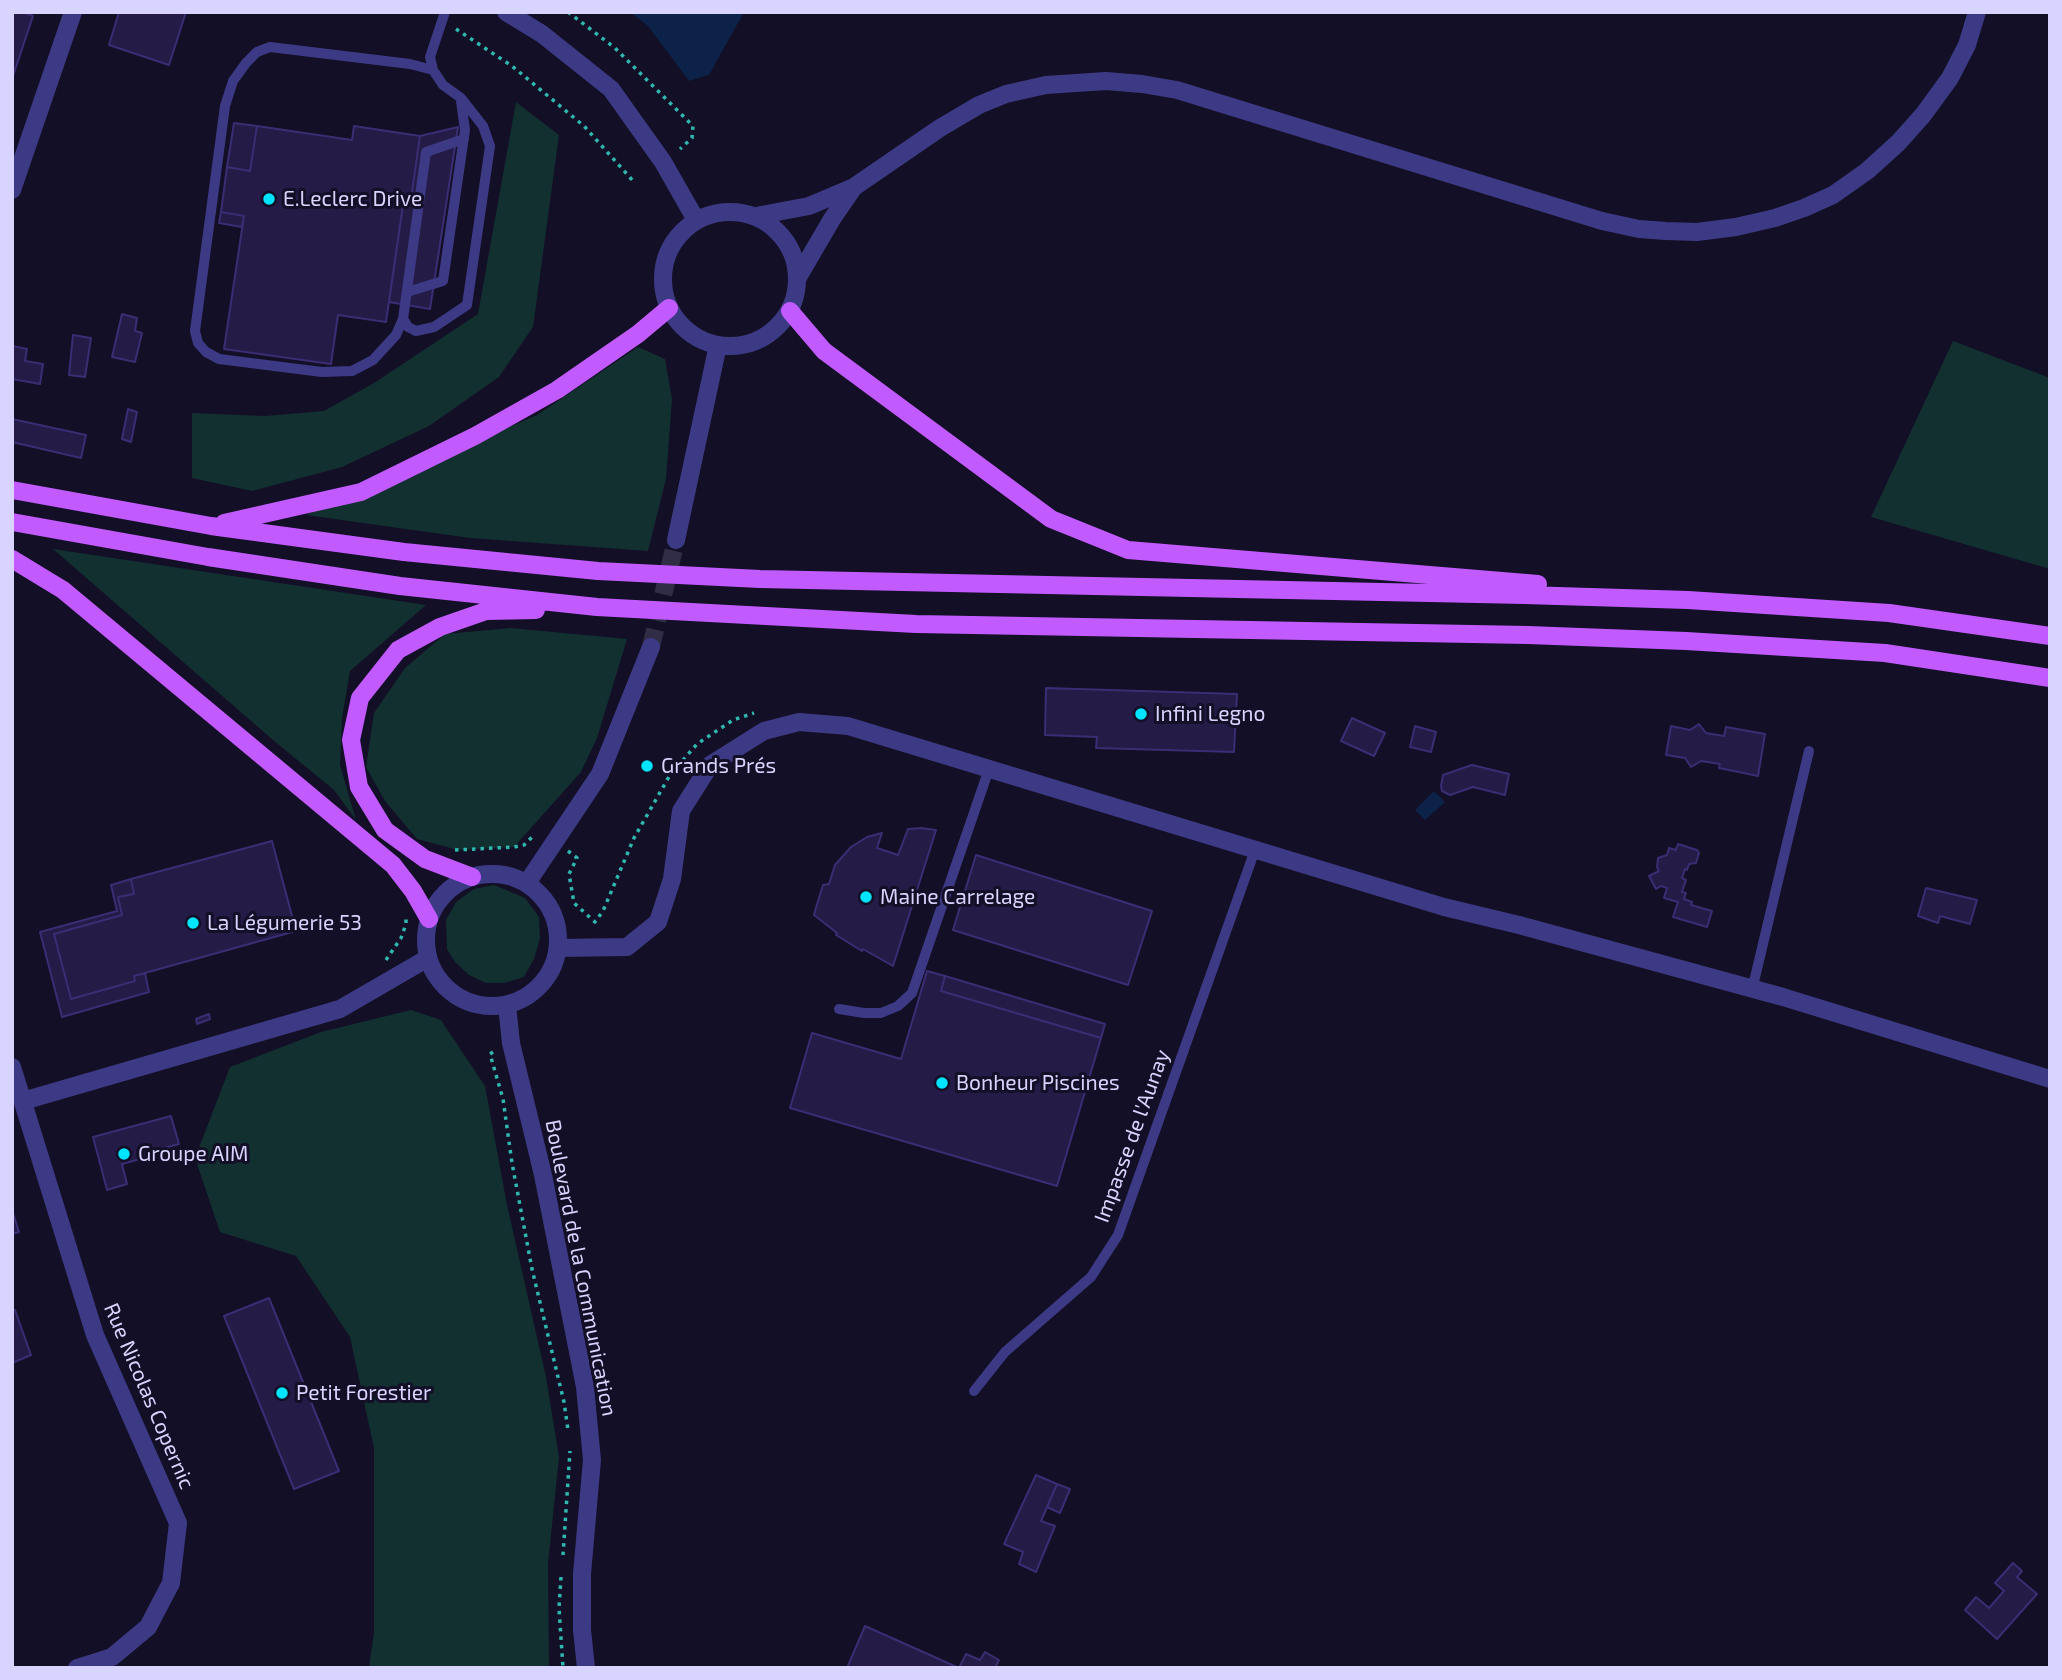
<!DOCTYPE html>
<meta charset="utf-8">
<style>
body{margin:0}
#map{position:relative;width:2062px;height:1680px;overflow:hidden;background:#130f26;font-family:"Exo 2",sans-serif}
canvas{display:block}
.frame{position:absolute;inset:0;border:14px solid #d9d4ff;pointer-events:none}
</style>
<div id="map">
<canvas width="2062" height="1680"></canvas>
<div class="frame"></div>
</div>
<script>
const c = document.querySelector('canvas').getContext('2d');
c.lineJoin = 'round';
function fill(path, color) { c.fillStyle = color; c.fill(path, 'evenodd'); }
const shape = rows => new Path2D(rows.map(r => 'M' + r).join(''));
function strokePath(path, color, width, dash) { c.strokeStyle = color; c.lineWidth = width; c.lineCap = dash ? 'butt' : 'round'; c.setLineDash(dash || []); c.stroke(path); }
function label(font, color, halo, rows, align = 'center') {
  c.font = font + ' "Exo 2",sans-serif'; c.lineWidth = 6; c.setLineDash([]); c.textBaseline = 'middle'; c.strokeStyle = halo; c.fillStyle = color; for (const [text, x, y, turn = 0] of rows) {
    c.save(); c.translate(x, y); c.rotate((+turn || 0) * Math.PI / 180); c.textAlign = isNaN(turn) ? turn : align; if (halo) c.strokeText(text, 0, 0); c.fillText(text, 0, 0); c.restore();
  }
}
const green = shape([
 [516,102,559,135,533,327,499,377,429,426,342,467,252,491,192,478,192,413,265,416,324,411,374,383,478,314],
 [1953,341,2050,378,2050,569,1871,517],
 [638,347,665,359,672,399,666,479,648,551,470,538,306,515,537,415],
 [53,549,426,605,350,671,342,718,340,765,356,820,334,790,273,740],
 [511,628,627,639,597,738,581,772,514,847,458,850,417,839,385,801,366,767,374,713,405,668,445,634],
 [494,885,525,898,539,917,540,938,534,959,524,977,504,983,486,983,469,975,455,962,447,949,446,920,456,902,474,889],
 [411,1010,441,1020,485,1086,507,1205,546,1377,559,1457,548,1564,549,1668,369,1668,374,1632,374,1448,350,1337,296,1256,220,1232,195,1158,230,1067,321,1032]
]);
const water = shape([
 [630,12,744,12,709,75,689,81,648,26],
 [1434,791,1445,802,1425,820,1415,810]
]);
const building = shape([
 [12,12,23,12,33,16,13,76,12,12],
 [119,12,186,12,169,65,109,45,119,12],
 [234,123,257,126,250,171,227,167,234,123],
 [257,126,352,140,354,126,420,136,411,199,404,198,386,322,338,315,331,364,224,349,244,216,221,212,227,167,250,171,257,126],
 [458,127,430,309,389,302,404,198,411,199,420,136,458,127],
 [221,212,244,216,242,227,219,223,221,212],
 [122,314,137,318,135,331,142,333,135,362,112,357,122,314],
 [73,335,91,338,85,377,69,375,73,335],
 [12,346,27,349,25,361,43,364,40,384,12,379,12,346],
 [128,409,137,412,131,442,122,439,128,409],
 [12,419,86,435,81,458,12,442,12,419],
 [1046,688,1237,694,1234,752,1096,748,1097,737,1045,735,1046,688],
 [1352,718,1385,733,1374,756,1341,741,1352,718],
 [1699,724,1706,733,1724,736,1726,727,1765,734,1758,776,1719,768,1720,764,1701,761,1691,767,1685,758,1666,755,1671,726,1690,730,1699,724],
 [1415,726,1436,732,1431,752,1410,747,1415,726],
 [1472,765,1509,774,1505,795,1473,787,1450,795,1442,791,1441,786,1443,775,1472,765],
 [921,828,936,830,893,966,863,949,862,951,836,935,837,933,814,915,815,911,823,885,829,884,835,865,851,847,867,837,882,833,877,848,898,855,908,829,921,828],
 [272,841,296,931,134,976,135,981,71,999,54,934,122,915,118,897,134,894,131,879,272,841],
 [1678,844,1697,850,1699,853,1696,863,1689,864,1687,870,1685,869,1682,878,1686,880,1682,892,1686,893,1684,899,1692,902,1691,905,1712,911,1707,927,1673,917,1678,902,1664,898,1667,888,1661,886,1656,889,1649,876,1659,871,1657,867,1658,858,1667,855,1669,848,1676,850,1678,844],
 [976,855,1152,911,1128,985,953,930,976,855],
 [131,879,134,894,118,897,122,915,54,934,71,999,135,981,134,976,145,973,149,992,62,1017,40,932,117,911,111,885,131,879],
 [1926,888,1977,900,1970,924,1940,916,1938,923,1918,916,1926,888],
 [927,971,945,976,941,991,1101,1038,1057,1186,790,1108,812,1033,901,1059,927,971],
 [945,976,1105,1024,1101,1038,941,991,945,976],
 [209,1014,210,1019,197,1024,196,1019,209,1014],
 [171,1116,179,1144,150,1152,151,1156,122,1164,127,1184,107,1190,93,1137,171,1116],
 [12,1210,19,1232,12,1234,12,1210],
 [269,1298,339,1471,294,1489,224,1316,269,1298],
 [12,1310,15,1310,31,1355,12,1363,12,1310],
 [1036,1475,1057,1484,1041,1521,1055,1526,1036,1572,1019,1564,1023,1552,1004,1544,1036,1475],
 [1057,1484,1070,1489,1060,1513,1047,1507,1057,1484],
 [2013,1563,2022,1571,2017,1577,2037,1594,1997,1639,1965,1610,1976,1597,1989,1608,2004,1591,1995,1583,2013,1563],
 [865,1626,959,1668,966,1654,980,1660,985,1652,999,1660,995,1668,847,1668,865,1626]
]);
const tertiaryTunnel = shape([
 [651,647,676,540]
]);
const path = shape([
 [568,12,615,48,693,126,692,138,680,149],
 [456,29,512,66,584,126,634,182],
 [455,850,514,847,524,845,534,835],
 [568,851,577,858,569,874,574,903,595,922,603,911,634,838,670,775,697,744,733,720,754,713],
 [386,960,401,938,406,924,406,917],
 [493,1052,490,1054,503,1099,512,1163,532,1269,564,1402,568,1430],
 [563,1555,570,1451],
 [561,1577,559,1608,563,1668]
]);
const service = shape([
 [433,70,410,64,270,47,257,52,246,63,233,81,225,106,195,331,198,343,206,352,219,359,322,372,352,371,373,360,396,335,403,319,426,152,464,139],
 [407,292,443,281,465,130,461,101],
 [403,319,408,327,416,331,434,327,467,305,490,146,483,126,461,98,443,85,433,70,430,57,445,12],
 [1752,990,1809,751],
 [839,1009,864,1013,881,1013,898,1006,912,993,989,769],
 [974,1391,1005,1352,1091,1277,1118,1235,1255,850]
]);
const minor = shape([
 [506,12,542,34,611,89,663,162,696,220],
 [12,190,73,12],
 [558,948,627,947,658,922,672,879,681,811,710,765,764,731,799,722,848,726,1444,907,1519,925,1783,997,2050,1079],
 [507,1005,511,1043,543,1175,585,1387,592,1460,582,1574,582,1630,586,1668],
 [12,1067,95,1335,178,1523,171,1583,148,1627,112,1657,77,1668],
 [23,1101,340,1009,428,958]
]);
const tertiary = shape([
 '663 279a67 67 0 1 1 134 0a67 67 0 1 1-134 0Z',
 [756,216,809,206,854,187,940,128,979,105,1006,94,1046,85,1106,81,1142,84,1177,90,1602,221,1639,229,1666,231,1697,232,1736,227,1775,218,1804,208,1833,195,1867,171,1898,143,1923,115,1950,78,1967,45,1977,12],
 [797,279,832,219,854,187],
 [676,540,718,345],
 '426 940a66 66 0 1 1 132 0a66 66 0 1 1-132 0Z',
 [527,883,600,774,651,647]
]);
const primary = shape([
 [790,311,824,351,1051,519,1128,550,1538,584],
 [12,490,211,526,404,552,598,571,760,579,1525,595,1688,600,1889,613,2050,636],
 [12,522,208,557,400,586,597,607,916,624,1528,635,1686,641,1885,653,2050,678],
 [224,523,361,492,475,436,557,390,638,334,669,308],
 [12,559,63,590,393,865,413,891,429,919],
 [472,877,425,859,385,830,359,787,351,740,360,698,398,650,440,627,486,611,536,610]
]);
const markers = [
 [269,199,7,"#00e5ff"],
 [1141,714,7,"#00e5ff"],
 [647,766,7,"#00e5ff"],
 [866,897,7,"#00e5ff"],
 [193,923,7,"#00e5ff"],
 [942,1083,7,"#00e5ff"],
 [124,1154,7,"#00e5ff"],
 [282,1393,7,"#00e5ff"]
];
const poiNames = [
 ["E.Leclerc Drive",283,199],
 ["Infini Legno",1155,714],
 ["Grands Prés",661,766],
 ["Maine Carrelage",880,897],
 ["La Légumerie 53",207,923],
 ["Bonheur Piscines",956,1083],
 ["Groupe AIM",138,1154],
 ["Petit Forestier",296,1393]
];
const streetNames = [
 ["Impasse de l'Aunay",1132,1136,-70],
 ["Boulevard de la Communication",581,1268,79],
 ["Rue Nicolas Copernic",149,1396,67]
];
fill(green, '#12302f');
fill(water, '#0c2248');
fill(building, '#241b47');
strokePath(building, '#3b2d73', 2);
strokePath(tertiaryTunnel, '#312d47', 18, [18, 9]);
strokePath(path, '#2fb8b0', 3.5, [3.5, 5]);
strokePath(service, '#3d3a85', 10);
strokePath(minor, '#3d3a85', 18);
strokePath(tertiary, '#3d3a85', 18);
strokePath(primary, '#c25bff', 18);
for (const [x, y, r, color] of markers) { const dot = new Path2D(); dot.arc(x, y, r, 0, 2 * Math.PI); c.fillStyle = color; c.fill(dot); strokePath(dot, '#130f26', 2.5); }
label('21px', '#d9d4ff', '#130f26', poiNames, 'left');
label('21px', '#d9d4ff', '#130f26', streetNames);
</script>
